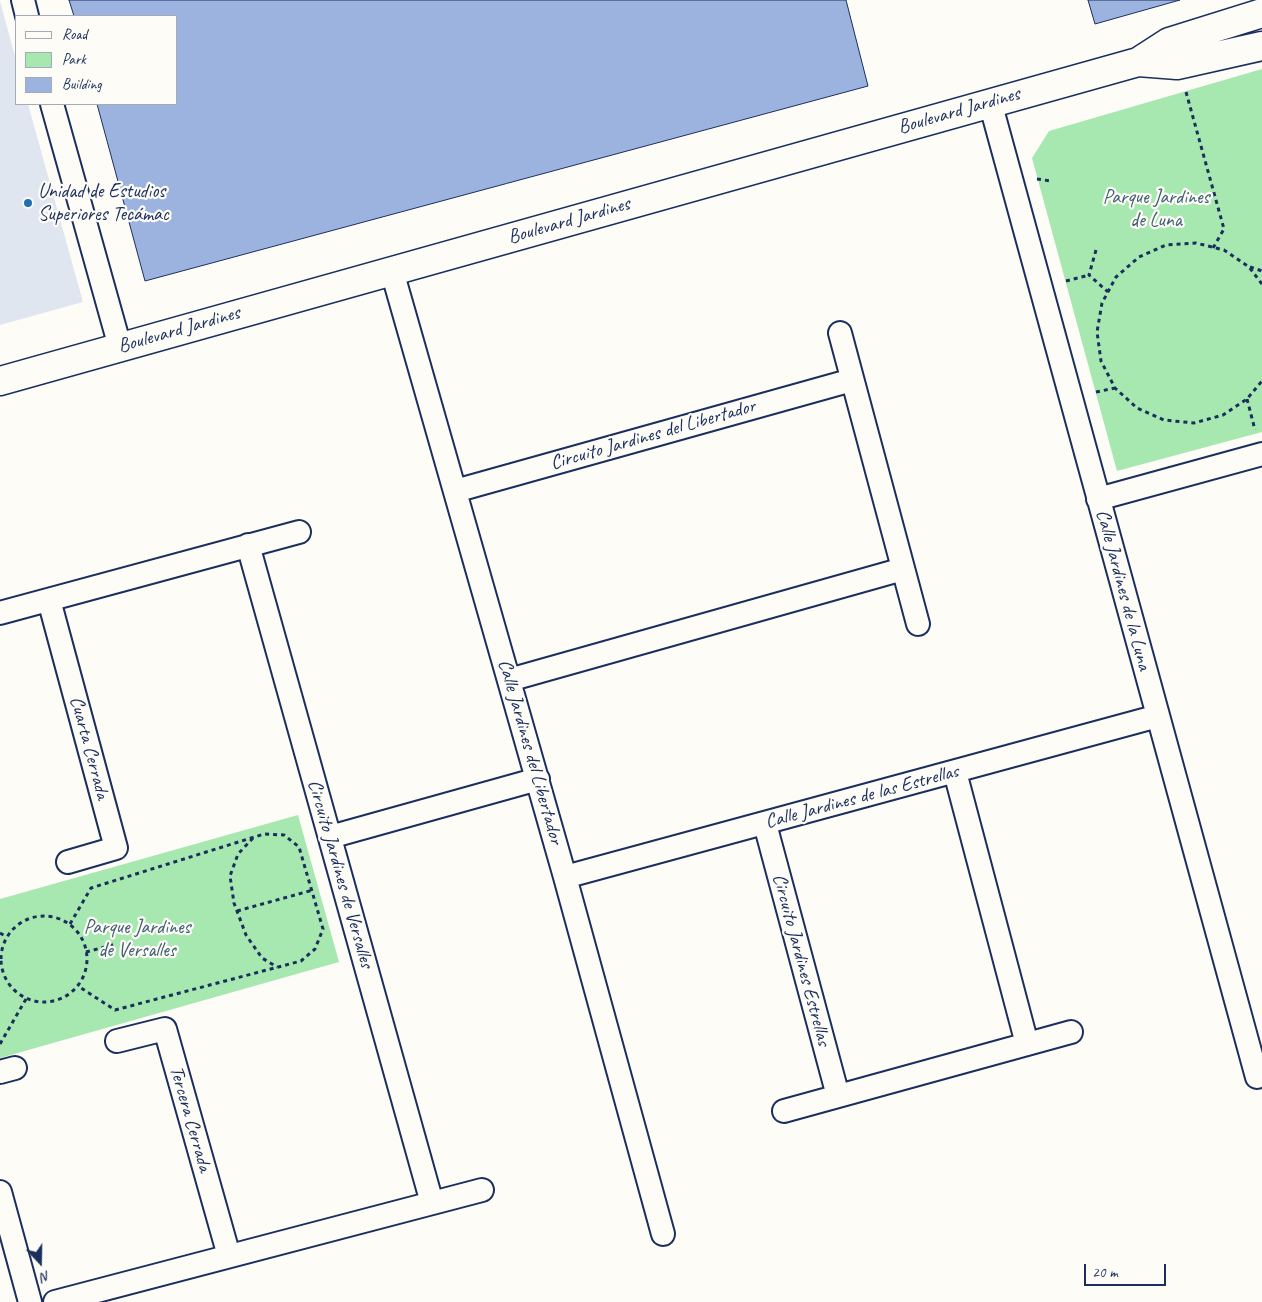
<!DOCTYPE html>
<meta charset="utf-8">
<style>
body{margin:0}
#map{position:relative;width:1262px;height:1302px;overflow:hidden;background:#fdfcf7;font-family:Caveat,sans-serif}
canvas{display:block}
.legend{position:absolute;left:15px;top:15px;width:162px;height:90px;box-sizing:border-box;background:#fdfcf7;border:1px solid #a3aaba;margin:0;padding:6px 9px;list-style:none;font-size:15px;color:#1b2f5e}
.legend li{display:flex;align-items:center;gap:10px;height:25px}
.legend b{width:25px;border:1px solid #a3aaba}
.north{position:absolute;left:15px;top:1237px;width:50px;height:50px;-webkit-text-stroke:4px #fdfcf7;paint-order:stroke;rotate:159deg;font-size:14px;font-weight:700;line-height:20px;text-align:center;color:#1b2f5e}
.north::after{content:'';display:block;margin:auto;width:18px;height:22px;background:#1b2f5e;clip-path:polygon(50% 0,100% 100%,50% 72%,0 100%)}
.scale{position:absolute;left:1084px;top:1264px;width:82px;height:22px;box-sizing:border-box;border:2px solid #1b2f5e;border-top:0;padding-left:6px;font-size:15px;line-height:18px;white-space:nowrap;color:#1b2f5e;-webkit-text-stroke:4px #fdfcf7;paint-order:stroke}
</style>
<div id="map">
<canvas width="1262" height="1302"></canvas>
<ul class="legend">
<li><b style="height:6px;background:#fdfcf7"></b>Road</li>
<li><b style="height:14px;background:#a7e8b0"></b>Park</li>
<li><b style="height:14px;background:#9cb3e0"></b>Building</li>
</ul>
<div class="north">N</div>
<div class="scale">20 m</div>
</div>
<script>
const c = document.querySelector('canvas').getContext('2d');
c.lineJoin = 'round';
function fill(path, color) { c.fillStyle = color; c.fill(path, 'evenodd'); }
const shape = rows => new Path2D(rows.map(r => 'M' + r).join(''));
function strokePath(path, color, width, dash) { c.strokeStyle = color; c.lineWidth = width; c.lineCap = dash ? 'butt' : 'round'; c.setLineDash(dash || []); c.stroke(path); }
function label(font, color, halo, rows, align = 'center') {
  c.font = font + ' Caveat,sans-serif'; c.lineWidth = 4.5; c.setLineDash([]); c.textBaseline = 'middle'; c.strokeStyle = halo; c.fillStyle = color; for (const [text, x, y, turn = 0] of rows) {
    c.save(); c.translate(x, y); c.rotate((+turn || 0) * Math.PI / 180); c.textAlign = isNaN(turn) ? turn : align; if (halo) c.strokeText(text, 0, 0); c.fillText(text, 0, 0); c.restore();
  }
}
const built = shape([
 [0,1,16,60,16,104,28,104,83,302,0,325]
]);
const green = shape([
 [1262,69,1262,432,1117,471,1032,158,1049,131],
 [298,815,339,962,0,1058,0,899]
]);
const building = shape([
 [69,0,846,0,868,86,145,281,97,104,176,104,176,16,74,16,69,0],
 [1088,0,1180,0,1095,24,1088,0]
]);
const path = shape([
 [1186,92,1224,229,1213,248],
 [1037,179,1051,181],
 [1096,250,1089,275,1108,292],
 [1250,267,1262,271],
 [1066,281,1089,275],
 [1262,284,1249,267,1224,250,1196,243,1166,245,1139,257,1116,277,1102,303,1097,332,1101,361,1115,388,1137,408,1164,420,1194,423,1223,415,1247,399,1262,381],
 [1096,392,1115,388],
 [1247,399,1255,430],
 [253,838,238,854,230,876,234,903,246,935,262,958,277,967],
 [237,911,313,890],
 '1 959a43 43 0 1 1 86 0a43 43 0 1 1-86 0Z',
 [70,924,91,888,264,834,284,835,299,847,323,929,315,949,301,961,115,1010,78,986],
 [0,933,7,937],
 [86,952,116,944],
 [0,1044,26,999]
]);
const minor = shape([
 [23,0,27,16],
 [990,102,1257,1077],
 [52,104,120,347],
 [392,271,565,877,663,1234],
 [840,333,918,624],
 [455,491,852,380],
 [1098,499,1262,454],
 [248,545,432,1203],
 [49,600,116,848,68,862],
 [0,613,299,532],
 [509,680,903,569],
 [955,772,1027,1044],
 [765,824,838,1096],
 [330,837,538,779],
 [565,877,1158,716],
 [117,1041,165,1029,229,1256],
 [0,1072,15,1068],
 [784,1111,1071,1032],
 [0,1192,30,1302],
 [55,1302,482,1190]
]);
const tertiary = shape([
 [1138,62,1177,65,1262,46],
 [0,381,1138,62,1169,42,1262,13]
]);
const markers = [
 [28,203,5,"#1f6fb2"]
];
const streetNames = [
 ["Boulevard Jardines",959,111,-16],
 ["Boulevard Jardines",569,221,-16],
 ["Boulevard Jardines",179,330,-16],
 ["Circuito Jardines del Libertador",653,435,-16],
 ["Calle Jardines de la Luna",1123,590,75],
 ["Cuarta Cerrada",89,748,75],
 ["Calle Jardines del Libertador",530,752,74],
 ["Calle Jardines de las Estrellas",862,797,-15],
 ["Circuito Jardines de Versalles",340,874,74],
 ["Circuito Jardines Estrellas",801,960,75],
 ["Tercera Cerrada",190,1119,74]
];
const poiNames = [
 ["Unidad de Estudios",38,192],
 ["Superiores Tecámac",38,215]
];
const parkNames = [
 ["Parque Jardines",1156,198],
 ["de Luna",1156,221],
 ["Parque Jardines",137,928],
 ["de Versalles",137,951]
];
fill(built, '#e0e6f0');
fill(green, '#a7e8b0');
fill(building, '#9cb3e0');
strokePath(building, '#1b2f5e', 1);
strokePath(minor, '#1b2f5e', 26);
strokePath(tertiary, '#1b2f5e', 31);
strokePath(path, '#1b2f5e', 3, [4, 4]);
strokePath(minor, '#fdfcf7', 22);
strokePath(tertiary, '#fdfcf7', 28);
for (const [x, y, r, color] of markers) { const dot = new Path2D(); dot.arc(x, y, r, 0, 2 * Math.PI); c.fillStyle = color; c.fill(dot); strokePath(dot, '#fdfcf7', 2); }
label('20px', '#1b2f5e', '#fdfcf7', streetNames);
label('20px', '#1b2f5e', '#fdfcf7', poiNames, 'left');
label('20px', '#3e5d72', '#fdfcf7', parkNames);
</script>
